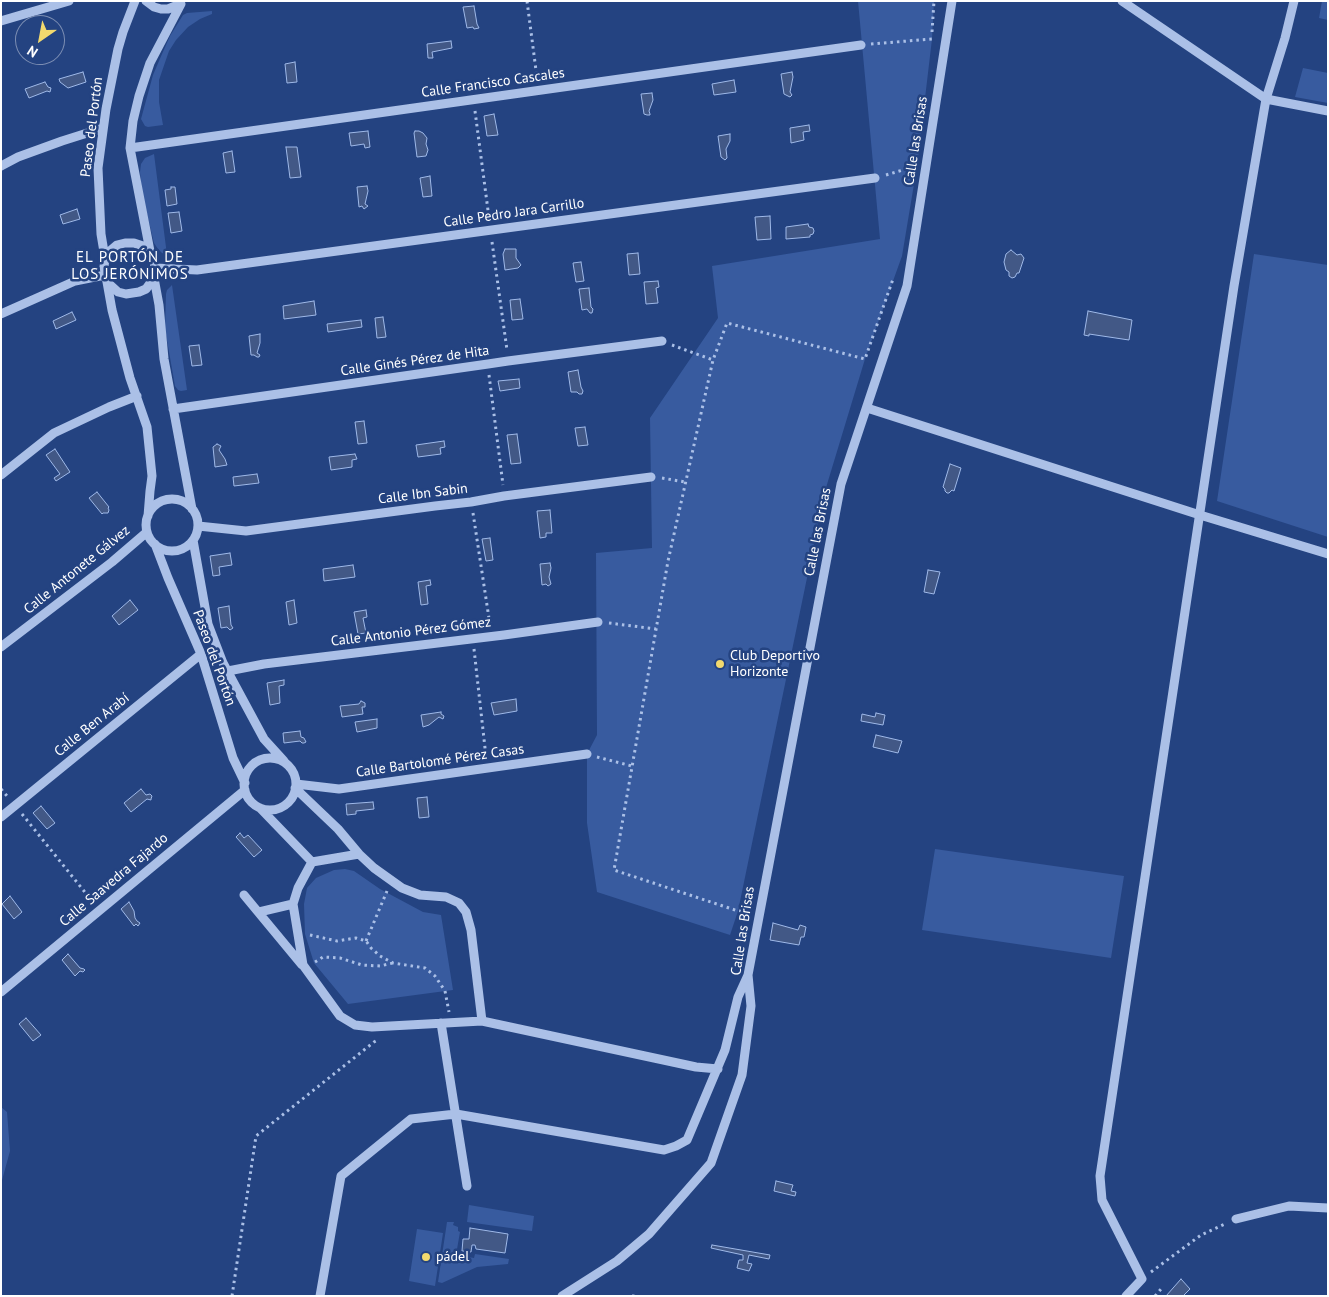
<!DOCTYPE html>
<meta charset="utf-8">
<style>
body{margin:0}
#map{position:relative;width:1329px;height:1297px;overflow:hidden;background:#244381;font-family:"PT Sans",sans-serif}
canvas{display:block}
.frame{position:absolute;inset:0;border:2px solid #fff;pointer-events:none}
.north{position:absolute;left:15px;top:15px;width:50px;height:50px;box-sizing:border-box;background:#244381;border:1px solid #7c8eb3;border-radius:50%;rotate:213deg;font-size:14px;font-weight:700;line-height:20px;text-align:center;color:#fff}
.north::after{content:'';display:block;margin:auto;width:18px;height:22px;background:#f2d96e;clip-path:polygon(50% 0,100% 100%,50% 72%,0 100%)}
</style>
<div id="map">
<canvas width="1329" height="1297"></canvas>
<div class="frame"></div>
<div class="north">N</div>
</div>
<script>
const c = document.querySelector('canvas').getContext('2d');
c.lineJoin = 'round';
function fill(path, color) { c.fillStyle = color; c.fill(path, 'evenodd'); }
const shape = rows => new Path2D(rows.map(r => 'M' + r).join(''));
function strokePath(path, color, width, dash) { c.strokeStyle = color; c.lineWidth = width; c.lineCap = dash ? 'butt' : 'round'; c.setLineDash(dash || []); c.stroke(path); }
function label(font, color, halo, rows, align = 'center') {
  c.font = font + ' "PT Sans",sans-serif'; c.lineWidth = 5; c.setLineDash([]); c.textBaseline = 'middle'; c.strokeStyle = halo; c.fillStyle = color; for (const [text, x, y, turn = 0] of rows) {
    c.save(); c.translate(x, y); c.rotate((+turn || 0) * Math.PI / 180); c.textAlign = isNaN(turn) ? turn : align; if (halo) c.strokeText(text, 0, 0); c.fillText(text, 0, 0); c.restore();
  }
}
const green = shape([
 [858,1,934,1,932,39,917,166,902,256,865,359,825,491,738,911,730,935,597,892,587,823,587,754,597,735,596,553,652,548,650,418,718,318,712,266,880,239],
 [1322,1,1328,1,1328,20,1319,18],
 [212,11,212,14,200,19,188,27,176,40,169,51,159,80,159,102,163,125,148,127,145,126,141,119,153,75,162,54,170,36,183,15,187,13],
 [1303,68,1328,73,1328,103,1295,97],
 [154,154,167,255,162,253,158,249,154,243,142,193,140,172,141,164,145,158],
 [1254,254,1328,265,1328,537,1217,501],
 [172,285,187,390,181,391,178,390,175,386,165,329,166,294,167,290],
 [935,849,1124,876,1111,958,922,930],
 [345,869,354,871,380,889,423,912,441,915,453,990,348,1004,314,963,305,934,304,904,307,888,316,878,334,870],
 [1,1107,7,1112,10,1151,1,1184],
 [469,1205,534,1216,532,1231,467,1222],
 [447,1222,454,1222,453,1225,458,1227,458,1231,460,1232,456,1255,474,1258,475,1254,509,1259,508,1264,477,1267,442,1283,438,1282],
 [417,1229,443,1233,435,1286,409,1281]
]);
const water = shape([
 [474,6,477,24,479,28,474,29,473,27,467,28,463,7,474,6],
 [451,41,452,48,432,52,433,58,428,58,427,44,451,41],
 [295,62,297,82,287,83,285,64,295,62],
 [83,72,86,82,68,88,60,82,59,79,83,72],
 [792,72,793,77,790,92,792,95,790,97,784,94,781,74,792,72],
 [734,80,736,92,714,95,712,84,734,80],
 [45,82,48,87,51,88,50,92,47,91,29,98,25,89,45,82],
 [652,93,653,100,649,111,650,114,650,115,647,115,644,114,641,94,652,93],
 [494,114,498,135,487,136,484,116,494,114],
 [809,125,810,131,803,132,804,140,791,143,790,128,809,125],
 [368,131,370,147,365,148,364,144,351,146,349,133,368,131],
 [415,131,419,131,423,133,427,138,426,144,428,150,426,156,417,157,414,133,415,131],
 [730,134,730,141,726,149,727,158,725,160,721,157,718,136,730,134],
 [286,147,297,147,301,177,290,178,286,147],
 [232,151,235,172,226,173,223,153,232,151],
 [430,176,432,196,423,197,420,178,430,176],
 [367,186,368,191,365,204,368,206,364,209,362,206,359,207,357,187,367,186],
 [171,187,175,187,177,204,167,206,165,190,171,189,171,187],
 [77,209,80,219,63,224,60,215,77,209],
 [179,212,182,231,171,233,168,213,179,212],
 [770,216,771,239,757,240,755,217,770,216],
 [808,224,809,227,813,228,814,231,813,234,810,235,810,237,786,239,786,227,808,224],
 [505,249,516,249,516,258,521,265,518,268,505,270,503,254,505,249],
 [1011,250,1017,255,1021,254,1024,258,1019,273,1017,273,1015,277,1012,278,1009,276,1009,272,1006,270,1004,262,1006,254,1011,250],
 [638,253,640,274,629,275,627,254,638,253],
 [581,262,584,281,576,282,573,263,581,262],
 [658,281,659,287,656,288,658,303,646,304,644,282,658,281],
 [589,288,591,307,593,309,592,313,590,313,587,309,582,310,579,289,589,288],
 [520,299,523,319,512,320,510,300,520,299],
 [314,301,316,315,284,319,283,306,314,301],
 [1088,311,1132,320,1129,340,1089,334,1089,336,1084,335,1088,311],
 [72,312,76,320,56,329,53,321,72,312],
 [383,317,386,337,377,338,375,318,383,317],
 [361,320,362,327,328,332,327,324,361,320],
 [260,334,260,343,257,353,260,355,259,357,257,357,254,355,251,355,249,336,260,334],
 [199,345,202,365,192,366,189,346,199,345],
 [578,370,581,387,583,391,582,394,579,394,577,392,571,392,568,372,578,370],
 [519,379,520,388,500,391,498,381,519,379],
 [364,421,367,443,358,444,355,422,364,421],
 [585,427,588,445,578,446,575,428,585,427],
 [517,434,521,463,511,464,507,435,517,434],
 [444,441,445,447,440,448,441,454,418,457,416,445,444,441],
 [217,444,221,446,219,450,225,459,227,465,215,467,213,447,217,444],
 [55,449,70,472,56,481,54,478,60,474,46,455,55,449],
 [355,454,357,459,352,460,352,467,331,470,329,457,355,454],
 [950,464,961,468,954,491,952,490,949,493,947,493,945,491,945,489,943,487,950,464],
 [257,474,259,483,234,486,233,477,257,474],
 [97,492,109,507,108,508,109,510,108,513,103,513,102,514,89,498,97,492],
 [550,510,552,533,546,533,546,537,540,538,537,511,550,510],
 [490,538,493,560,486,561,482,539,490,538],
 [230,553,232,565,219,567,220,575,213,576,210,556,230,553],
 [550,563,551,568,549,577,551,584,548,586,546,584,542,585,540,564,550,563],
 [353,565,355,577,324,581,323,569,353,565],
 [928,570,940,572,934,594,924,592,928,570],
 [430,580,431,585,426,586,428,604,421,605,418,582,430,580],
 [130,600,138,610,119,625,112,616,130,600],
 [294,600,297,623,289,625,286,602,294,600],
 [229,606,231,625,233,628,230,630,227,627,221,628,218,608,229,606],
 [366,610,367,617,363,618,366,633,358,634,354,612,366,610],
 [284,680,284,685,279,686,280,703,270,705,267,683,284,680],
 [516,699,517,711,494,715,491,703,516,699],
 [361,701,365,703,365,707,362,707,363,714,342,717,340,706,359,704,361,701],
 [441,712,441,714,444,716,443,719,439,717,429,725,423,727,421,715,441,712],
 [876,713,885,715,883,725,861,721,862,714,875,717,876,713],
 [377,719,377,728,357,732,355,722,377,719],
 [300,731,301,737,304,738,306,742,304,743,302,743,300,741,284,743,283,733,300,731],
 [876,735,902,741,898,753,873,747,876,735],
 [141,789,146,795,150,794,152,796,151,799,151,800,147,799,131,812,124,803,141,789],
 [427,797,429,817,419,818,417,798,427,797],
 [373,802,374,809,356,811,356,814,347,815,346,804,373,802],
 [41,806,55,823,47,829,33,813,41,806],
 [240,833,244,838,248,835,262,850,254,857,236,837,240,833],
 [10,896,22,912,14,919,2,904,10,896],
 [129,902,134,911,135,918,137,921,140,923,138,926,136,924,134,926,121,909,129,902],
 [773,923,798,930,800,925,806,927,804,937,801,937,799,945,770,940,773,923],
 [68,954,80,968,84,969,85,970,83,972,80,971,75,976,62,960,68,954],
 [26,1018,41,1035,33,1041,19,1024,26,1018],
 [776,1181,793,1185,791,1191,796,1192,795,1196,774,1191,776,1181],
 [470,1228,508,1234,505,1253,476,1249,475,1245,472,1245,471,1252,462,1251,463,1239,469,1239,470,1228],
 [712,1245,770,1255,769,1259,749,1255,747,1263,752,1264,749,1271,737,1268,739,1260,743,1260,743,1255,711,1248,712,1245],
 [1181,1279,1190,1289,1183,1296,1166,1296,1181,1279]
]);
const path = shape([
 [527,1,537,78],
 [932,32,934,1],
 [871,44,932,39],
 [475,111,489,218],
 [886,175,913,167],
 [492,242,507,350],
 [672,345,713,360],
 [489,375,503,485],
 [662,478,685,482],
 [473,513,490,625],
 [609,623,656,629],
 [474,649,486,757],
 [597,757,632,766],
 [1,789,7,796],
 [22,814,92,901],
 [748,912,738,911,614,870,668,561,713,360,727,323,865,359,893,279],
 [310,935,337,941,356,938,366,941,371,948,380,956,393,963,425,968,435,976,445,991,449,1012],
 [366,941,387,891],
 [315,962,323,957,340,958,362,965,380,966,393,963],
 [1151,1272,1201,1235,1225,1224],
 [232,1296,256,1136,374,1042,376,1041],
 [632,1296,637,1296],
 [1155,1296,1161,1289]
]);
const minor = shape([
 [146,1,154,7,161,9,168,9,180,4],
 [1122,1,1266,99,1328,111],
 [1,21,69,1],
 [130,148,861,45],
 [1,166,18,157,62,141,103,128],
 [150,251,130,148,133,121,139,96,150,63,181,4],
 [105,258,101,234,98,168,106,109,118,49,123,32,135,1],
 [155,268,197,270,875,178],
 [154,278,146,289,139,292,126,294,118,292,107,282,104,267,105,258,110,251,117,245,125,243,134,243,143,246,150,251,154,260,155,268,154,278,159,305,164,359,192,509],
 [107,282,112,310,130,378,147,427,152,476,150,491,148,516],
 [1,314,75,281,105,275],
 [867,408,1200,515,1328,554],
 [173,409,488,364,508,361,662,341],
 [1,475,54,433,109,407,137,396],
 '146 525a26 26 0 1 1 52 0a26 26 0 1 1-52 0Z',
 [198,526,246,531,435,506,471,502,504,496,651,477],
 [193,540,208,624,223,663,264,739,284,761],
 [155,544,168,578,201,654,233,758,245,783],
 [1,647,112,562,147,532],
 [228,671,264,664,504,635,598,622],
 '244 784a26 26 0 1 1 52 0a26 26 0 1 1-52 0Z',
 [296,784,339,789,587,754],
 [295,788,338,829,359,854],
 [260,808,312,862],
 [1,817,201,654],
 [359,854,374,868,402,888,420,895,446,897,459,903,466,912,471,930,482,1021,372,1027,355,1025,340,1016,303,965,293,904,298,888,312,862,359,854],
 [244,895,302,965],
 [259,912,293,904],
 [1,992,245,790],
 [482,1021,696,1067,718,1069],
 [441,1023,467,1186],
 [1236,1219,1289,1206,1328,1208],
 [320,1296,341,1176,411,1119,456,1114,664,1150,676,1146,687,1140,725,1050,738,997,748,975],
 [562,1296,617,1261,649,1234,711,1163,742,1075,751,1006,748,975,841,484,907,286,952,1],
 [1126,1296,1142,1279,1102,1200,1100,1176,1234,286,1266,99,1285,38,1294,1]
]);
const markers = [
 [720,664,5,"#f2d96e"],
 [426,1257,5,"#f2d96e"]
];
const streetNames = [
 ["Calle Francisco Cascales",493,83,-8],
 ["Paseo del Portón",92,127,-83],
 ["Calle las Brisas",916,141,-81],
 ["Calle Pedro Jara Carrillo",514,213,-8],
 ["Calle Ginés Pérez de Hita",415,361,-8],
 ["Calle Ibn Sabin",423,494,-7],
 ["Calle las Brisas",818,532,-79],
 ["Calle Antonete Gálvez",77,570,-39],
 ["Calle Antonio Pérez Gómez",411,632,-7],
 ["Paseo del Portón",214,658,70],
 ["Calle Ben Arabí",92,725,-39],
 ["Calle Bartolomé Pérez Casas",440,761,-8],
 ["Calle Saavedra Fajardo",114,880,-40],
 ["Calle las Brisas",743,931,-81]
];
const poiNames = [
 ["Club Deportivo",730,656],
 ["Horizonte",730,672],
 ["pádel",436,1257]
];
const neighbourhoodNames = [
 ["EL PORTÓN DE",130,258],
 ["LOS JERÓNIMOS",130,275]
];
fill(green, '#385b9f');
fill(water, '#425886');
strokePath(water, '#9fb9e8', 1);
strokePath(path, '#abc0e7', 3, [2.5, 4]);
strokePath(minor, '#abc0e7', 9);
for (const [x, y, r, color] of markers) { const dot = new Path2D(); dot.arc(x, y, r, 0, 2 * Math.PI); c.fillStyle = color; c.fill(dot); strokePath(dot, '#244381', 2); }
label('14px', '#fff', '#244381', streetNames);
label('14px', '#fff', '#244381', poiNames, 'left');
c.letterSpacing = '1px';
label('15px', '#fff', '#244381', neighbourhoodNames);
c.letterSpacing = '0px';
</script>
